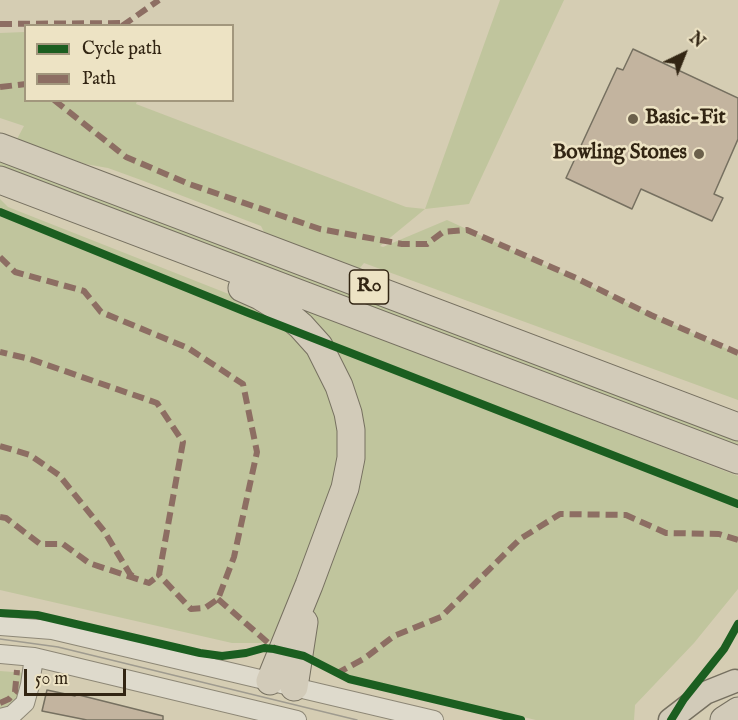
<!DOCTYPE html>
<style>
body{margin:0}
#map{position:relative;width:738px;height:720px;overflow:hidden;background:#d5cdb3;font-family:"IM FELL English",serif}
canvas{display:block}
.legend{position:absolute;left:24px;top:24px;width:210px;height:78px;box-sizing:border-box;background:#ede3c4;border:2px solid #a2977d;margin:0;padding:8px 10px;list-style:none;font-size:18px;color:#322513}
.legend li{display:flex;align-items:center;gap:12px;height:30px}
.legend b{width:30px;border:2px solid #a2977d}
.north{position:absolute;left:654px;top:24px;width:60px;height:60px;-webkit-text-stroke:4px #ede3c4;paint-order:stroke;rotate:43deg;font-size:16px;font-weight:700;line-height:24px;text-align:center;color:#322513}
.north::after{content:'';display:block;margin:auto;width:21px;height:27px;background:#322513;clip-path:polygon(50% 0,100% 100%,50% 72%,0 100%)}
.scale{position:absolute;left:24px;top:669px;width:102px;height:27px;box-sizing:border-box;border:3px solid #322513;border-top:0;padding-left:8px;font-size:18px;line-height:21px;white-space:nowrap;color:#322513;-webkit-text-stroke:4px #ede3c4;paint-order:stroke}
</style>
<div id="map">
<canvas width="738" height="720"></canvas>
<ul class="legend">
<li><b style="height:8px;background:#1b5e20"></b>Cycle path</li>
<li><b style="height:8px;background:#8d6e63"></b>Path</li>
</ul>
<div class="north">N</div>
<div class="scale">50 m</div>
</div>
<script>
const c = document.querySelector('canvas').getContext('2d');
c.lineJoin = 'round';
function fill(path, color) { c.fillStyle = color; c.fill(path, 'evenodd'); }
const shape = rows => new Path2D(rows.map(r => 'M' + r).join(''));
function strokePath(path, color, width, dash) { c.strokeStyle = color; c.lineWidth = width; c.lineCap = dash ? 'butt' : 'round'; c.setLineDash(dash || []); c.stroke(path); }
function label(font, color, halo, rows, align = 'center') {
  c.font = font + ' "IM FELL English",serif'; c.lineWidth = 5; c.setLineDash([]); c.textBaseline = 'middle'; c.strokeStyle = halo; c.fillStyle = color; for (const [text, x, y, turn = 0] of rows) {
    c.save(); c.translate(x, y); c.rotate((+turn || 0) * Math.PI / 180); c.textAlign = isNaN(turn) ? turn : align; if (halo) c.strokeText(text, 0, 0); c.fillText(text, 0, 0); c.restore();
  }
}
const green = shape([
 [500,0,564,0,469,204,425,209,380,246,383,247,447,220,738,354,738,400,364,263,359,269,265,234,261,226,141,180,108,168,85,164,17,139,24,126,0,118,0,33,25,32,26,100,137,101,136,104,406,207,425,209],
 [0,159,738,439,738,448,57,189,0,166],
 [0,199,8,207,249,302,299,338,340,411,339,481,273,639,261,643,232,643,0,590],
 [280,300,738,476,738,589,694,643,635,705,634,720,536,720,354,677,332,667,305,651,357,420],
 [0,671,26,673,24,695,0,714]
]);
const building = shape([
 [633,49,738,98,738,139,714,194,723,198,712,221,641,189,632,209,566,178,617,68,623,70,633,49],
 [47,690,75,696,75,694,163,716,163,720,87,720,42,711,47,690]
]);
const minor = shape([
 [0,626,52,630,434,720],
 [0,654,34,657,297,720],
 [0,718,12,715,25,703,30,685,34,657]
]);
const major = shape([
 [670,720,705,693,735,681]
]);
const highway = shape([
 [0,147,738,427],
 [0,180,738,460],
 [242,288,260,296,281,309,301,326,319,346,339,386,348,413,351,430,351,458,345,488,309,585,270,681],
 [294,687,304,622],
 [724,720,738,711]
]);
const tram = shape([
 [0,639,58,647,357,720]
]);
const quiet = shape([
 [0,24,125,23],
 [122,26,159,0],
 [0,87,26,84],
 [54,100,126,157,189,184,320,229,402,244,427,244,443,232,467,230,576,278,651,315,738,353],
 [0,257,15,272,84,291,101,312,188,348,243,384,257,452,234,557,218,599,205,608,191,609,159,575,183,442,157,403,30,359,0,352],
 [0,446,30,455,59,475,104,531,130,574,136,579],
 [0,517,6,518,40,544,63,544,89,563,149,583,159,575],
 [218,599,274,648],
 [336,674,365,658,394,636,441,617,520,539,560,514,626,515,666,533,719,534,738,540],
 [0,703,9,699,15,692,17,670]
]);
const cycleway = shape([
 [0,212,246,312,738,504],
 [0,613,37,615,200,653,222,656,246,653,264,648,274,649,304,656,349,679,521,720],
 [671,720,684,699,724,649,738,624]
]);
const markers = [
 [633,119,6,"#6b604b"],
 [699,154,6,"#6b604b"]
];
const shields = [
 [369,287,39]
];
const shieldNames = [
 ["R0",369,287]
];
const poiNames = [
 ["Basic-Fit",645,119],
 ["Bowling Stones",687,154,"right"]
];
fill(green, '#c0c59d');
fill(building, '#c3b49f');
strokePath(building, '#767060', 1.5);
strokePath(minor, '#8d8776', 20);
strokePath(major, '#767060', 25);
strokePath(highway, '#767060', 29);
strokePath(minor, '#dedacc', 18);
strokePath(major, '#d2cbb9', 22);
strokePath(highway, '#d2cbb9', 27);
strokePath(tram, '#9f9b8f', 1.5);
strokePath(quiet, '#8d6e63', 6, [12, 6]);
strokePath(cycleway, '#1b5e20', 8);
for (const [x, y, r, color] of markers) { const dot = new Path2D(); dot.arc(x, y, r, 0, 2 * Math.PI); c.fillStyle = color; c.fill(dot); strokePath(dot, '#ede3c4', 2); }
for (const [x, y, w] of shields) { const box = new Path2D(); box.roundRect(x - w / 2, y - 17, w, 34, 4.5); c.fillStyle = '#ede3c4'; c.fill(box); strokePath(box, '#322513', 1.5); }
label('bold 20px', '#322513', null, shieldNames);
label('bold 21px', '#322513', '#ede3c4', poiNames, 'left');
</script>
